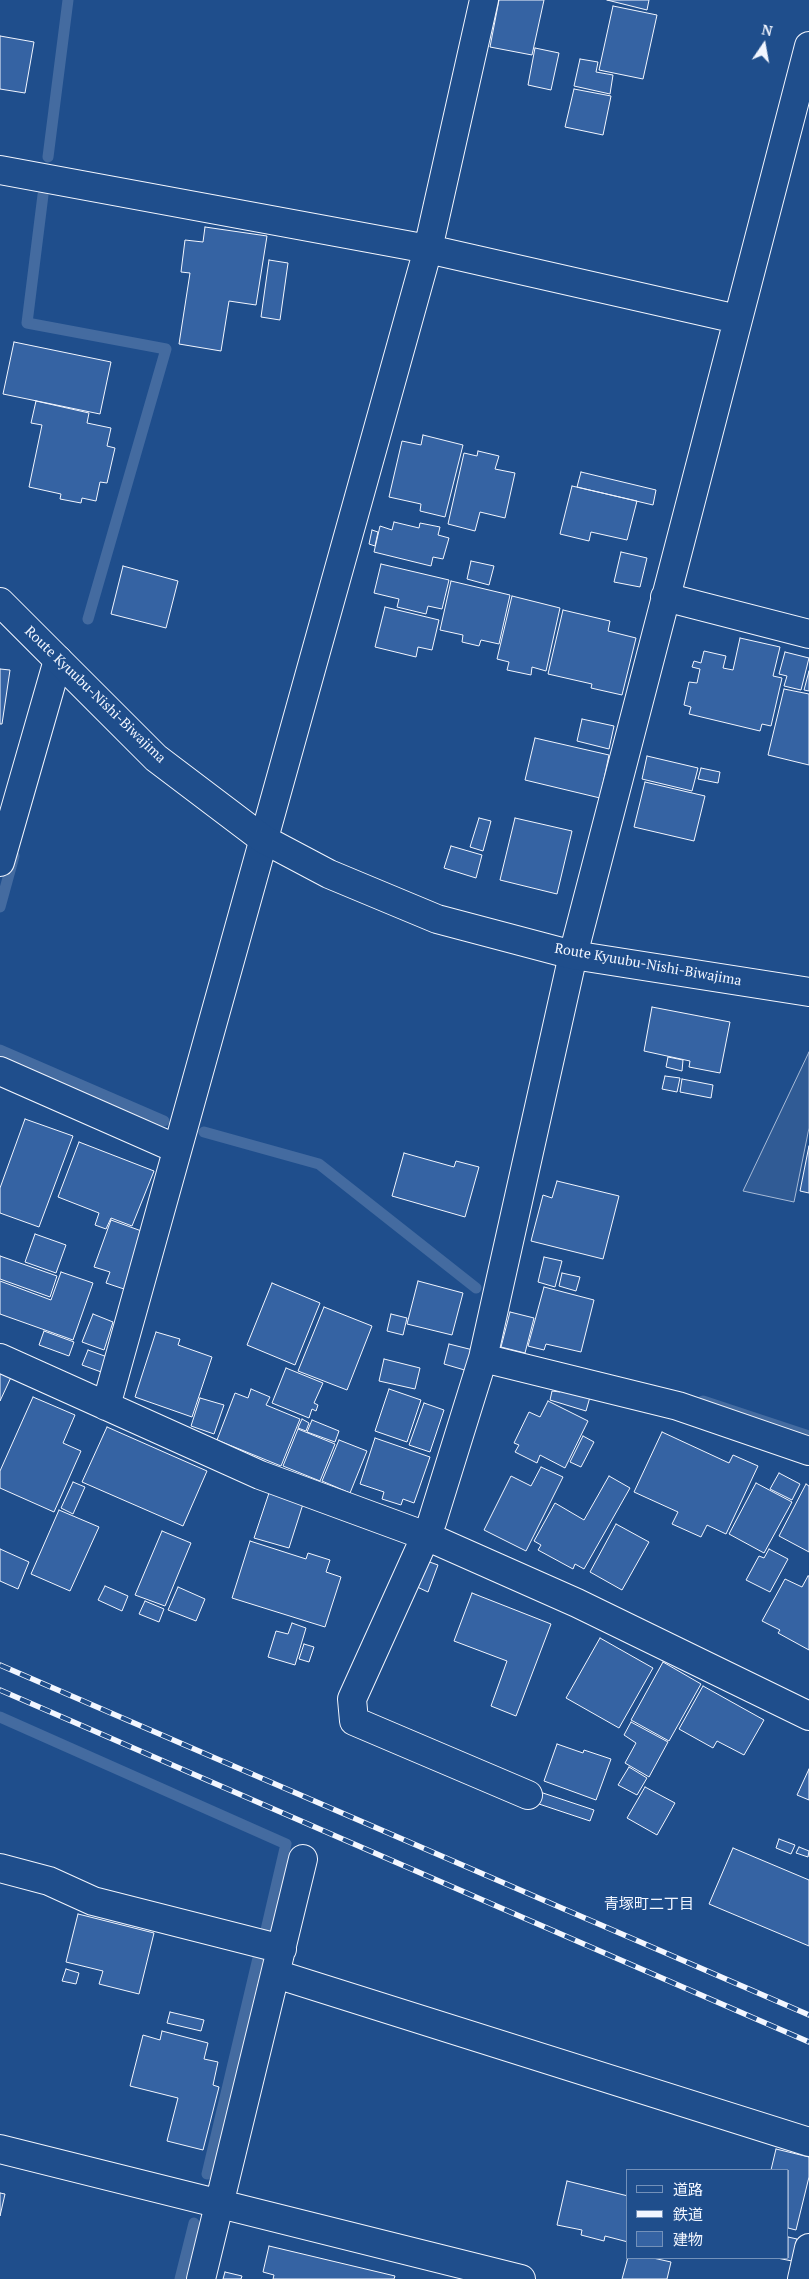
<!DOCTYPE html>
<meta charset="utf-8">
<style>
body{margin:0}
#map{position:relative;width:809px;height:2279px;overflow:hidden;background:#1f4e8c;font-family:"PT Serif","Noto Sans JP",serif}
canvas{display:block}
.legend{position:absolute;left:626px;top:2169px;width:162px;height:90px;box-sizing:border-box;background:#1f4e8c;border:1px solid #7391ba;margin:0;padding:6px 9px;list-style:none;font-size:15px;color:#f2f6ff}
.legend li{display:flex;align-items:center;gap:10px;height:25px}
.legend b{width:25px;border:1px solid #7391ba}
.north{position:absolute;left:739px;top:20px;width:50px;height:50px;-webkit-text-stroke:4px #1f4e8c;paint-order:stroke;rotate:12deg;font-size:14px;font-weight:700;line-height:20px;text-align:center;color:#f2f6ff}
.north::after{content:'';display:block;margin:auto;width:18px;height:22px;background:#f2f6ff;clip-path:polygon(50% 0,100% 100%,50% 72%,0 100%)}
</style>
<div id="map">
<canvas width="809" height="2279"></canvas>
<ul class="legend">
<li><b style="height:6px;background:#1f4e8c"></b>道路</li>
<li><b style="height:6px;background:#f2f6ff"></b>鉄道</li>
<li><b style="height:14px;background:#3563a3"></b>建物</li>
</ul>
<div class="north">N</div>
</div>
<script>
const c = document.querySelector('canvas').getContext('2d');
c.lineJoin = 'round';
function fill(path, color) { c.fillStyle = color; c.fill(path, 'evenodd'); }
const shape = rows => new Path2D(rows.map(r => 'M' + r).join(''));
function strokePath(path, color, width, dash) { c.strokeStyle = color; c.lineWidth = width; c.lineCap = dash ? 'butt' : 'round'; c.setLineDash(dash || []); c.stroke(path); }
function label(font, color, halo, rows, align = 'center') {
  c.font = font + ' "PT Serif","Noto Sans JP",serif'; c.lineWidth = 4; c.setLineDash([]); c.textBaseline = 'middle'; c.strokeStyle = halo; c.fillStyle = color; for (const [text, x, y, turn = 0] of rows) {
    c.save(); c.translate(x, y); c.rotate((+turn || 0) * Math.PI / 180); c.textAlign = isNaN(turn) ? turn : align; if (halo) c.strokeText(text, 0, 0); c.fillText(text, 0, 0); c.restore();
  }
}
const built = shape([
 [809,1052,809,1128,794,1202,743,1191,809,1052]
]);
const stream = shape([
 [48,157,68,0],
 [43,195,27,323,166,349,88,619],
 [0,907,14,856],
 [0,1050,164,1121],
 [204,1132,319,1164,476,1288],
 [703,1401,809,1436],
 [0,1717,286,1844,266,1930],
 [207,2174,258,1958],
 [180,2279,194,2223]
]);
const building = shape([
 [499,0,544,0,532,55,490,47,499,0],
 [607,0,649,0,647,10,607,0],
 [613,6,657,15,643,79,599,70,613,6],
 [0,36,34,42,25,93,0,89,0,36],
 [535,48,559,53,551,90,528,85,535,48],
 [580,59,598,62,596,72,613,75,610,94,574,86,580,59],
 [574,89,611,96,603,135,565,127,574,89],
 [205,227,267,236,256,305,229,301,221,351,179,344,190,273,181,272,185,240,203,242,205,227],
 [269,260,288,263,280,320,261,317,269,260],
 [14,342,111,362,100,414,3,394,14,342],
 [36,401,89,413,87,423,111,428,107,446,115,448,107,483,100,482,96,501,82,498,81,503,60,499,61,494,29,487,42,425,31,423,36,401],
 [423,435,463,445,445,517,420,511,421,504,389,497,402,441,421,445,423,435],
 [478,451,499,456,495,469,515,473,505,518,480,512,475,531,448,524,464,453,477,456,478,451],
 [581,472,656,490,653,505,577,487,581,472],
 [572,486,637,501,627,540,591,532,589,541,560,534,572,486],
 [394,522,419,528,420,523,440,527,438,535,449,538,443,559,433,557,431,566,374,552,380,526,392,530,394,522],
 [372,530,378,532,375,546,369,544,372,530],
 [621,552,647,558,640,587,614,582,621,552],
 [471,561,494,566,489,585,467,579,471,561],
 [381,564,449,580,442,609,428,606,426,614,397,607,399,599,374,593,381,564],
 [123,566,178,581,166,628,111,614,123,566],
 [451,581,510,595,499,644,481,640,479,646,462,642,463,635,440,630,451,581],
 [512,596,560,608,546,671,532,667,531,675,507,670,509,662,497,659,512,596],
 [385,607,439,620,432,650,418,647,416,657,375,647,385,607],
 [563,610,610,621,608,631,636,638,622,695,591,688,592,684,548,674,563,610],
 [740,638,780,647,773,676,782,678,771,726,762,724,760,731,689,714,691,707,684,705,689,682,697,683,700,669,692,667,694,661,701,663,704,651,726,656,723,668,733,670,740,638],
 [785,652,809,658,801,690,784,686,787,676,779,674,785,652],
 [0,669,10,670,2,724,0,724,0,669],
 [809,671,809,691,804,690,809,671],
 [784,689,809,694,809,765,768,755,784,689],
 [582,719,614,726,609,749,577,741,582,719],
 [535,738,609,755,600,798,525,780,535,738],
 [647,756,698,768,692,791,642,779,647,756],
 [701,768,720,772,718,783,698,779,701,768],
 [645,782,705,796,694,841,634,827,645,782],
 [479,818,491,821,483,851,470,847,479,818],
 [515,818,572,831,557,894,500,880,515,818],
 [451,846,482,855,476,878,444,868,451,846],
 [652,1007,730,1022,720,1073,689,1067,690,1061,644,1051,652,1007],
 [668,1057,683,1060,682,1071,666,1067,668,1057],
 [665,1076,680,1078,677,1092,662,1089,665,1076],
 [682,1079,713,1085,711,1098,680,1092,682,1079],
 [25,1119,73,1136,39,1227,0,1213,0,1188,25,1119],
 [79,1142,154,1171,132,1226,111,1218,106,1229,95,1225,99,1213,58,1197,79,1142],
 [809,1146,809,1193,800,1191,809,1146],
 [404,1153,454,1167,456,1161,479,1167,465,1217,392,1196,404,1153],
 [557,1181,619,1196,603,1259,531,1241,543,1195,552,1198,557,1181],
 [111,1220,147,1233,127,1290,106,1283,110,1272,94,1267,111,1220],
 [35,1234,66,1245,56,1273,25,1262,35,1234],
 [0,1256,57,1276,50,1297,0,1279,0,1256],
 [544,1257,562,1261,555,1287,538,1282,544,1257],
 [61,1272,93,1283,73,1340,0,1314,0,1281,51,1300,61,1272],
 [562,1273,580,1277,576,1291,559,1286,562,1273],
 [418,1281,463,1293,452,1335,407,1324,418,1281],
 [272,1283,320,1303,295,1365,247,1345,272,1283],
 [544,1287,594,1300,581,1352,546,1344,544,1350,528,1346,544,1287],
 [324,1307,372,1326,347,1390,298,1371,324,1307],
 [510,1312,534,1318,525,1353,501,1347,510,1312],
 [93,1314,113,1322,104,1350,82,1342,93,1314],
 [391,1314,407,1318,403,1335,387,1331,391,1314],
 [44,1331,74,1342,69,1356,39,1345,44,1331],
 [156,1332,180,1339,178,1345,212,1357,192,1417,135,1397,156,1332],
 [449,1344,473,1350,468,1371,444,1364,449,1344],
 [88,1350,110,1358,104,1373,82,1365,88,1350],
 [384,1359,420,1368,415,1389,379,1381,384,1359],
 [0,1367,13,1373,0,1401,0,1367],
 [286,1368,323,1383,314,1403,318,1405,316,1411,312,1409,309,1418,272,1403,286,1368],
 [251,1389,270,1397,266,1405,300,1419,281,1466,217,1440,235,1393,248,1398,251,1389],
 [389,1389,421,1400,407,1442,375,1431,389,1389],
 [561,1390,590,1397,586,1411,550,1400,552,1391,560,1392,561,1390],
 [33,1397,75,1415,63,1443,81,1451,54,1512,0,1488,0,1471,33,1397],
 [200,1398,224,1405,214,1434,191,1426,200,1398],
 [548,1401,588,1421,565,1468,540,1455,537,1463,515,1452,519,1445,514,1443,529,1412,540,1417,548,1401],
 [424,1403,444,1410,430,1452,409,1445,424,1403],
 [302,1419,309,1423,306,1431,298,1428,302,1419],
 [312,1420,339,1431,335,1442,307,1432,312,1420],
 [107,1427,207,1471,183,1526,82,1482,107,1427],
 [298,1429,335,1444,320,1481,283,1466,298,1429],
 [662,1432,729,1463,733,1455,758,1466,726,1534,707,1525,701,1537,672,1524,678,1512,634,1492,662,1432],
 [583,1436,594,1442,581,1467,570,1462,583,1436],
 [375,1438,430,1457,414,1503,403,1499,401,1505,382,1499,384,1492,360,1484,375,1438],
 [339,1440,367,1451,350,1493,322,1481,339,1440],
 [541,1467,563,1477,526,1551,484,1530,511,1476,531,1486,541,1467],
 [779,1473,800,1484,792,1500,770,1489,779,1473],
 [609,1476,630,1488,584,1569,575,1564,573,1569,538,1550,541,1545,534,1541,555,1503,584,1520,609,1476],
 [73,1482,85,1487,73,1514,61,1508,73,1482],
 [756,1483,792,1502,764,1553,729,1534,756,1483],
 [806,1484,809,1486,809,1552,779,1536,806,1484],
 [269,1493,303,1504,289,1548,254,1538,269,1493],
 [59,1510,99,1527,70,1591,31,1574,59,1510],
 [616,1524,649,1542,622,1590,590,1572,616,1524],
 [162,1531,191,1543,165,1606,135,1595,162,1531],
 [250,1541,306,1559,308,1553,330,1560,326,1572,341,1577,325,1627,232,1598,250,1541],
 [0,1549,29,1562,18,1589,0,1581,0,1549],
 [769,1549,788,1559,770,1592,746,1580,759,1556,764,1558,769,1549],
 [424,1560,438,1565,428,1592,415,1586,424,1560],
 [808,1576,809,1576,809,1650,778,1633,780,1630,762,1621,785,1579,802,1587,808,1576],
 [105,1586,128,1596,122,1611,98,1600,105,1586],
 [178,1587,205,1599,196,1621,168,1610,178,1587],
 [472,1593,551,1624,516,1716,491,1706,507,1661,454,1641,472,1593],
 [145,1601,164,1609,159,1622,139,1614,145,1601],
 [292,1623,306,1628,295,1665,268,1657,276,1631,288,1634,292,1623],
 [600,1638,653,1668,619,1728,566,1698,600,1638],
 [304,1644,314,1647,309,1662,299,1659,304,1644],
 [663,1662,701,1684,669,1741,631,1720,663,1662],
 [703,1686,764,1720,744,1755,717,1741,713,1748,679,1729,703,1686],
 [631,1722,668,1742,649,1777,625,1763,636,1743,624,1735,631,1722],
 [557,1744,583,1753,584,1750,611,1759,596,1800,544,1781,557,1744],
 [629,1767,647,1778,637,1795,618,1785,629,1767],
 [809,1769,809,1800,797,1795,809,1769],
 [645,1787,675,1803,657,1835,627,1818,645,1787],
 [540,1792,594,1810,590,1821,536,1803,540,1792],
 [779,1839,795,1845,791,1854,776,1848,779,1839],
 [799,1847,809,1851,808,1857,796,1853,799,1847],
 [733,1848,809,1880,809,1946,709,1904,733,1848],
 [78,1914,154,1933,139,1994,99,1984,103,1971,66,1962,78,1914],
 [66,1969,79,1973,76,1984,62,1981,66,1969],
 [170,2012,204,2020,201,2031,167,2023,170,2012],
 [162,2031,208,2043,204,2059,218,2062,213,2085,219,2087,203,2150,167,2141,178,2098,130,2086,143,2035,160,2040,162,2031],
 [776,2149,809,2157,809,2177,796,2230,788,2228,788,2170,771,2170,776,2149],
 [567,2181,628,2196,628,2242,605,2236,604,2241,581,2235,582,2230,557,2225,567,2181],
 [0,2193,5,2194,0,2216,0,2193],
 [788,2237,797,2239,792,2261,777,2258,788,2258,788,2237],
 [269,2246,395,2276,394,2279,273,2279,274,2275,263,2272,269,2246],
 [628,2257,653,2258,671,2262,667,2279,622,2279,628,2257],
 [225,2272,242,2276,241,2279,223,2279,225,2272]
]);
const minor = shape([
 [0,170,428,249,737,319],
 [665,597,809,634],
 [0,862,58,660],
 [0,1071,177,1149],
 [0,1358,260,1475,426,1536,577,1603,809,1716],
 [483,1358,678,1406,809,1451],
 [106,1406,428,249,484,0],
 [528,1795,354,1721,352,1699,432,1522,483,1358,573,955,809,46],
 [0,1868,49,1881,93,1901,282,1949],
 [276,1974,809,2142],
 [0,2149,521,2279],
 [201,2279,303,1859],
 [802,2279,809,2248]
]);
const secondary = shape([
 [0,602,156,758,263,839,329,874,437,919,573,955,809,992]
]);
const rail = shape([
 [0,1665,809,2015],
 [0,1690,809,2042]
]);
const streetNames = [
 ["Route Kyuubu-Nishi-Biwajima",95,695,44],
 ["Route Kyuubu-Nishi-Biwajima",648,965,10]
];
const neighbourhoodNames = [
 ["青塚町二丁目",649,1905]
];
fill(built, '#305b95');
strokePath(built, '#a8bbd7', 1);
strokePath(stream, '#446ba0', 11);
fill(building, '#3563a3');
strokePath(building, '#f2f6ff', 1);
strokePath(minor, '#f2f6ff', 30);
strokePath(secondary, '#f2f6ff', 30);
strokePath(minor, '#1f4e8c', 28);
strokePath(secondary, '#1f4e8c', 28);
strokePath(rail, '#f2f6ff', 5.5);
strokePath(rail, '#1f4e8c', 4, [11]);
label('14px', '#f2f6ff', '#1f4e8c', streetNames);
label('15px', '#f2f6ff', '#1f4e8c', neighbourhoodNames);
</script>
